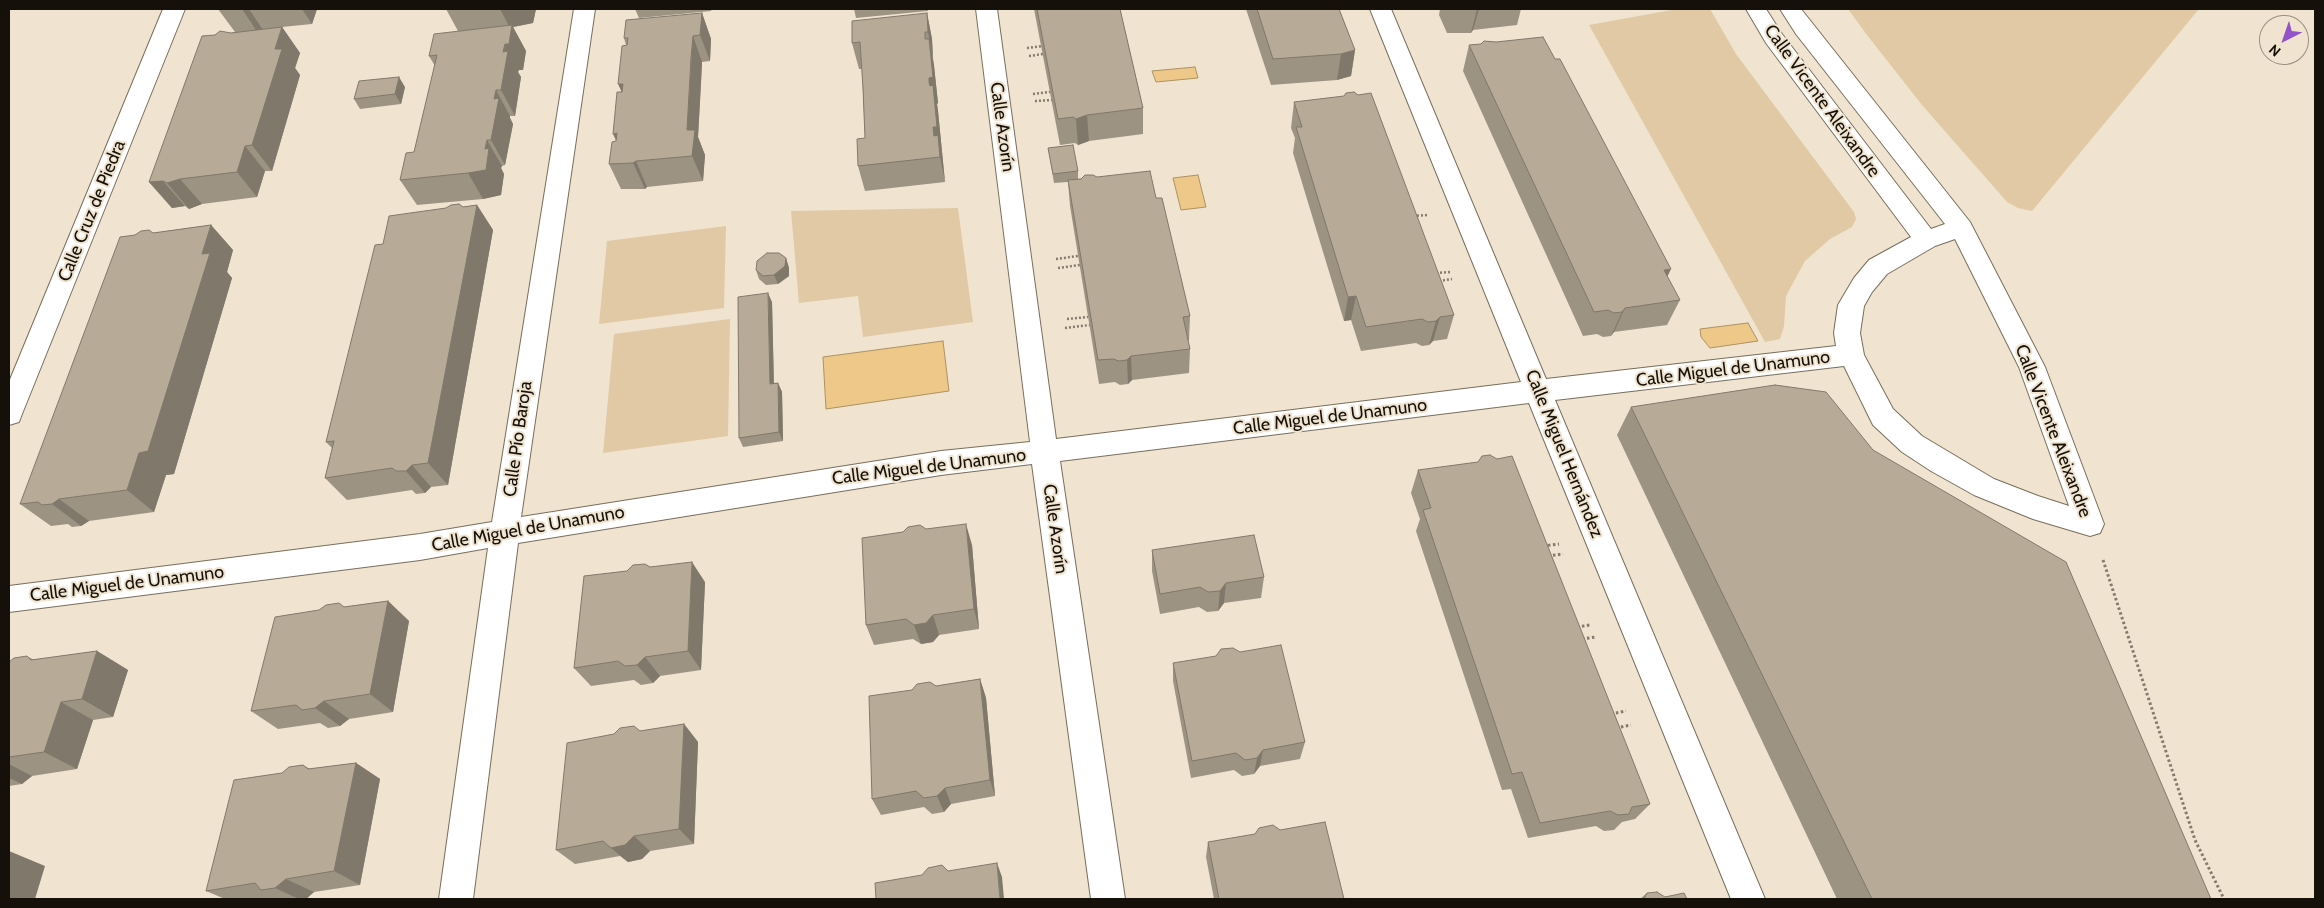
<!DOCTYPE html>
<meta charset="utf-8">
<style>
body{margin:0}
#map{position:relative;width:2324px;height:908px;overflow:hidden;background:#f0e4d0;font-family:Cabin,sans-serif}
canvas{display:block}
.frame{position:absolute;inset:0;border:10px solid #15110a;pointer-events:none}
.north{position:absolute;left:2259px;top:15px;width:50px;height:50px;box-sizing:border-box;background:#f0e4d0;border:1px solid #989081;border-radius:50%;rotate:221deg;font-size:14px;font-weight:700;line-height:20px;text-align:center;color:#15110a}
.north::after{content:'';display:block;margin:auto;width:18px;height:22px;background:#9454c9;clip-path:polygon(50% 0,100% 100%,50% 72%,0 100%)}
</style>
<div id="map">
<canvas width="2324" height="908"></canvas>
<div class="frame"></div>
<div class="north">N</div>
</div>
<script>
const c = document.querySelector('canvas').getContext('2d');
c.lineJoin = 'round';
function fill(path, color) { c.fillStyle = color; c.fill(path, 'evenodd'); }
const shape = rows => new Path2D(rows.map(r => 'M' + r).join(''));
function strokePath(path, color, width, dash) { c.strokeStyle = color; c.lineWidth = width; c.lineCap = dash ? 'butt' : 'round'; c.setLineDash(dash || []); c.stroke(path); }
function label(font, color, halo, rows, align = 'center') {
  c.font = font + ' Cabin,sans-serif'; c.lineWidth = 4; c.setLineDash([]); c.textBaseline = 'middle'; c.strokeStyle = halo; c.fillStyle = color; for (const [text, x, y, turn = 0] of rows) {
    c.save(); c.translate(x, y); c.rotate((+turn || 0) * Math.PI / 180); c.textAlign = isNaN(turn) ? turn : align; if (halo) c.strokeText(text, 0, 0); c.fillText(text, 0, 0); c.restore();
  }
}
const green = shape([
 [1677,9,1710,9,1736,54,1854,212,1856,219,1852,227,1830,239,1805,261,1786,296,1784,326,1780,339,1765,342,1589,25],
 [1848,9,2199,9,2032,211,2018,208,2007,202,1922,105,1867,35],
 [958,208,973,322,863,337,858,296,799,303,791,211],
 [726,226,724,308,599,324,607,241],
 [730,319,728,436,603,453,614,334]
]);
const water = shape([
 [1195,67,1198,78,1156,82,1152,71,1195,67],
 [1198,175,1206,207,1181,210,1173,178,1198,175],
 [1748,323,1758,341,1710,348,1701,337,1700,329,1748,323],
 [943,341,949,391,826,409,823,357,943,341]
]);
const pathFar1 = shape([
 [1027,48,1042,46],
 [1029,56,1043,54],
 [1033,94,1050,92],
 [1035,101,1052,100],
 [1413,216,1427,215],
 [1056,259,1078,256],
 [1058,268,1080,265],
 [1436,273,1450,272],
 [1439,281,1452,279],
 [1067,319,1088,317],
 [1065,328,1090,325]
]);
const path = shape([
 [1543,546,1559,544],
 [1548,556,1563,554],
 [2103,560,2195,840,2224,899],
 [1577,627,1590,625],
 [1582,639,1596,637],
 [1611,714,1626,711],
 [1616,728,1631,725]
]);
const minor = shape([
 [163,9,185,9,22,414,19,422,9,425,9,382,163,9],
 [574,9,595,9,521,517,941,451,1030,442,976,9,997,9,1056,439,1521,382,1370,9,1391,9,1546,379,1836,346,1834,333,1838,305,1854,278,1869,260,1911,237,1766,43,1746,9,1766,9,1782,34,1931,229,1945,224,1796,34,1780,9,1801,9,1970,222,2045,367,2104,524,2100,533,2090,536,2033,519,1974,495,1931,471,1902,452,1873,425,1844,366,1555,400,1765,899,1731,899,1529,403,1060,461,1125,899,1091,899,1032,464,941,475,518,543,473,899,439,899,488,548,420,560,9,612,9,586,420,534,492,522,574,9],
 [1955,239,2019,367,2069,506,2038,496,1994,479,1922,436,1893,409,1864,355,1860,333,1864,306,1872,292,1887,274,1935,246,1955,239]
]);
const wall = shape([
 [218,9,317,9,312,24,282,27,300,53,295,68,300,75,272,171,265,171,257,197,202,204,189,209,185,206,172,208,149,182,231,33,235,32],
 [446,9,536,9,533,23,513,27,526,51,523,70,519,70,518,72,521,77,515,116,510,116,510,118,513,124,505,165,502,166,501,168,504,174,501,195,483,199,417,205,400,180,414,152,435,66,429,56,458,31],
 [635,9,712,9,711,11,639,18],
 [854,9,928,9,928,11,856,18],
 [1034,9,1120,9,1143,108,1143,134,1089,141,1078,145,1075,143,1060,145],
 [1246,9,1339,9,1355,50,1351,76,1337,80,1271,85],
 [1440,9,1521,9,1517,25,1473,30,1471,33,1447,33,1439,15],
 [702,13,711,39,710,61,702,62,701,85,698,137,705,155,703,181,647,187,645,189,621,189,609,164,616,141,626,45,624,38],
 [927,13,932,39,933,58,938,103,937,104,938,111,945,182,865,191,858,166,865,138,862,69,859,69,852,43],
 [1469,45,1667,277,1680,300,1667,325,1614,332,1611,336,1603,337,1597,334,1583,336,1463,71],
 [405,87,401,104,360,109,354,99],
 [1294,102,1454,315,1447,339,1433,341,1429,345,1422,346,1416,343,1361,351,1351,320,1344,321,1293,153,1295,138,1291,128],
 [1048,148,1078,171,1078,179,1097,177,1156,198,1190,316,1189,340,1188,341,1190,349,1189,373,1132,380,1128,384,1120,385,1115,382,1099,384,1070,206,1068,182,1054,183],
 [477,205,493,230,448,485,431,487,425,493,416,494,412,490,347,500,325,478,332,448,326,442,383,244,463,207],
 [211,225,233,250,227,272,232,278,174,474,166,475,154,512,89,521,81,526,72,527,68,524,51,526,20,504,153,233],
 [786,258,789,268,789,276,778,284,766,285,759,279,756,270],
 [772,302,774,383,778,383,782,392,783,441,743,447,739,438],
 [1631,407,1873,450,2211,899,1837,899,1617,435],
 [1418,470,1650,804,1635,819,1622,822,1614,830,1604,831,1596,826,1528,838,1511,789,1502,790,1416,531,1420,519,1411,493],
 [926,529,972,545,979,629,939,635,933,642,921,644,913,639,874,645,866,625],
 [1152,550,1264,577,1261,598,1224,603,1218,611,1207,612,1199,607,1160,614,1152,571],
 [650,567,705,582,701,670,660,676,653,683,641,685,634,680,591,686,574,668],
 [388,601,409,621,393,712,349,719,340,726,328,728,320,723,278,729,251,711,344,607],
 [97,651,128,670,113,717,93,720,77,769,32,776,22,784,9,786,9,662,27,656,34,660],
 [1173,663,1305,742,1300,759,1260,766,1254,774,1242,776,1234,770,1191,778,1173,681],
 [980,679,986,698,995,796,951,804,944,812,932,814,924,807,881,815,872,799,936,686],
 [684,724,698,742,694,844,650,851,642,859,628,862,620,856,575,864,556,850,640,731],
 [356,763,380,779,360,885,314,892,306,899,281,899,278,898,268,899,225,899,206,891,282,773,303,765,310,769],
 [1208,842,1344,899,1214,899,1206,857],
 [1647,893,1665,897,1687,899,1640,899]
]);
const shadedWall = shape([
 [242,9,249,9,263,30,258,33],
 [302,9,317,9,312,24],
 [500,9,536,9,533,23,513,27,526,51,523,70,519,70,518,72,521,77,515,116,501,90,503,52,510,28],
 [1477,9,1479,9,1473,30,1471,33],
 [702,13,711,39,710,61,700,35],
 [927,13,932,39,933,58,928,32],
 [282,27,300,53,295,68,300,75,272,171,252,145,275,49],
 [693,36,702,62,698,137,705,155,703,181,692,156,687,130],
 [929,39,934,65,938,103,937,104,938,111,945,182,940,157,934,136,929,82],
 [1355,50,1351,76,1337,80,1341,54],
 [399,77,405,87,401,104,395,94],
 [618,84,623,84,630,110],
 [496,90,510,116,510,118,513,124,505,165,491,140,494,99],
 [1087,115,1089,141,1078,145,1076,119],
 [617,133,625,159,613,134],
 [487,140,502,166,501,168,504,174,501,195,483,199,468,173,485,149],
 [245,146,265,171,257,197,237,172],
 [636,161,647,187,645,189,633,163],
 [180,179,202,204,189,209,167,183],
 [163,181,185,206,172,208,149,182],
 [477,205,493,230,448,485,428,463],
 [211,225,233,250,227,272,232,278,174,474,166,475,154,512,127,490],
 [786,258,789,268,789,276,778,284,774,275],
 [1671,269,1659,294,1664,270],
 [768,293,772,302,774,393,770,384],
 [1356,296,1351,320,1344,321,1348,297],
 [1625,308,1614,332,1611,336,1622,312],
 [1440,317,1433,341,1429,345,1436,321],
 [1131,356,1132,380,1128,384,1127,360],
 [778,383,782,392,783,441,779,432],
 [412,465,431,487,425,493,406,471],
 [59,499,89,521,81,526,52,504],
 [966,524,972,545,979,629,974,609],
 [692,562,705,582,701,670,688,651],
 [1226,583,1224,603,1218,611,1220,591],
 [388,601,409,621,393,712,370,694],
 [933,615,939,635,933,642,921,644,914,625],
 [97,651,128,670,113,717,82,699],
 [645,657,660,676,653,683,637,665],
 [980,679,986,698,995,796,990,780],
 [324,701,349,719,340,726,315,708],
 [61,702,93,720,77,769,44,752],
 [684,724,698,742,694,844,679,829],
 [1263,750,1260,766,1254,774,1257,758],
 [356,763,380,779,360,885,334,871],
 [9,764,32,776,22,784,9,778],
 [945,788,951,804,944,812,937,796],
 [634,836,650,851,642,859,628,862,611,848],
 [9,851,45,866,35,899,9,899],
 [997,863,1002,877,1004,899,1000,899],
 [286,879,314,892,306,899,299,899,275,888]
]);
const building = shape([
 [1037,9,1120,9,1143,108,1087,115,1076,119,1073,117,1058,119,1037,9],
 [1257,9,1339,9,1355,50,1341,54,1273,59,1257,9],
 [702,13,700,35,693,36,691,58,687,130,695,130,692,156,636,161,633,163,609,164,612,142,616,141,617,133,613,134,617,92,622,92,623,84,618,84,622,46,627,45,628,38,624,38,626,20,702,13],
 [927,13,928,32,925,32,925,39,929,39,933,77,929,78,929,82,930,86,933,85,937,127,933,127,934,136,938,135,940,157,858,166,857,139,865,138,863,88,860,42,852,43,852,21,927,13],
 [512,25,509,44,505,44,503,52,508,51,501,90,496,90,494,99,499,98,491,140,487,140,485,149,489,148,486,170,468,173,400,180,406,153,414,152,437,55,429,56,434,34,512,25],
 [282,27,275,49,282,49,252,145,245,146,237,172,180,179,167,183,163,181,149,182,202,36,215,35,220,31,231,33,282,27],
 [1543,37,1555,59,1560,59,1671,269,1664,270,1680,300,1625,308,1622,312,1614,313,1608,310,1594,312,1469,45,1481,44,1484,41,1496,42,1543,37],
 [399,77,395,94,354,99,359,81,399,77],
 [1354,92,1358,95,1371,93,1454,315,1440,317,1436,321,1428,322,1422,319,1366,327,1356,296,1348,297,1296,127,1302,127,1294,102,1344,96,1346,93,1354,92],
 [1073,145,1078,171,1053,174,1048,148,1073,145],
 [1150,171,1156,198,1162,198,1190,316,1183,317,1190,349,1131,356,1127,360,1119,361,1113,359,1098,360,1068,180,1081,179,1085,175,1093,175,1097,177,1150,171],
 [459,204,463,207,477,205,428,463,412,465,406,471,396,471,392,468,325,478,334,441,326,442,375,245,383,244,389,216,446,208,451,205,459,204],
 [211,225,202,254,210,253,148,451,139,453,127,490,59,499,52,504,42,505,38,502,20,504,120,237,135,235,141,231,149,230,153,233,211,225],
 [767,253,779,253,786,258,785,266,774,275,763,276,756,270,757,261,767,253],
 [768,293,770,384,778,383,779,432,739,438,738,297,768,293],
 [1775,385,1826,392,1873,450,2066,562,2211,899,1872,899,1631,407,1775,385],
 [1490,455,1497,459,1512,456,1650,804,1632,807,1629,814,1618,815,1610,811,1540,823,1522,772,1512,774,1423,510,1431,508,1418,470,1478,462,1482,456,1490,455],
 [966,524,974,609,933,615,926,623,914,625,906,619,866,625,862,538,903,532,908,527,920,525,926,529,966,524],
 [1254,535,1264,577,1226,583,1220,591,1208,592,1200,587,1160,594,1152,550,1254,535],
 [692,562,688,651,645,657,637,665,625,666,618,661,574,668,584,576,627,571,633,565,645,564,650,567,692,562],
 [388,601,370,694,324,701,315,708,302,710,296,705,251,711,275,617,319,610,326,605,339,603,344,607,388,601],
 [1281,645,1305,742,1263,750,1257,758,1245,760,1236,753,1192,761,1173,663,1216,656,1221,649,1233,648,1240,652,1281,645],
 [97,651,82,699,61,702,44,752,9,757,9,662,14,658,27,656,31,660,97,651],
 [980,679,990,780,945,788,937,796,924,798,916,791,872,799,869,696,912,690,917,684,930,682,936,686,980,679],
 [684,724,679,829,634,836,625,845,611,848,603,841,556,850,567,743,614,734,620,728,634,726,640,731,684,724],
 [356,763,334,871,286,879,275,888,261,890,255,883,206,891,234,780,282,773,289,767,303,765,308,769,356,763],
 [1325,822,1344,899,1219,899,1208,842,1255,834,1259,828,1273,825,1280,830,1325,822],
 [997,863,1000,899,876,899,875,883,922,875,928,868,942,865,948,871,997,863],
 [1657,892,1665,897,1684,893,1687,899,1644,899,1647,893,1657,892]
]);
const streetNames = [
 ["Calle Vicente Aleixandre",1822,101,54],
 ["Calle Azorín",1002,127,82],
 ["Calle Cruz de Piedra",92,211,-68],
 ["Calle Miguel de Unamuno",1733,369,-7],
 ["Calle Miguel de Unamuno",1330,417,-7],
 ["Calle Vicente Aleixandre",2053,431,69],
 ["Calle Pío Baroja",518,439,-82],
 ["Calle Miguel Hernández",1564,454,68],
 ["Calle Miguel de Unamuno",929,467,-7],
 ["Calle Miguel de Unamuno",528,529,-10],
 ["Calle Azorín",1055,529,82],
 ["Calle Miguel de Unamuno",127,584,-7]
];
fill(green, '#e0c9a4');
fill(water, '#edc888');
strokePath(water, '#ac9162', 1);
strokePath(minor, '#796e5d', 2);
strokePath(pathFar1, '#837b6d', 2.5, [2, 2]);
strokePath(path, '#837b6d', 3, [2.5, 2.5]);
fill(minor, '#fff');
fill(wall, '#9d9383');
fill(shadedWall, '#80786a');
fill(building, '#b7ab98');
strokePath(building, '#80786a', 1);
label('18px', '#15110a', '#f0e4d0', streetNames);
</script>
